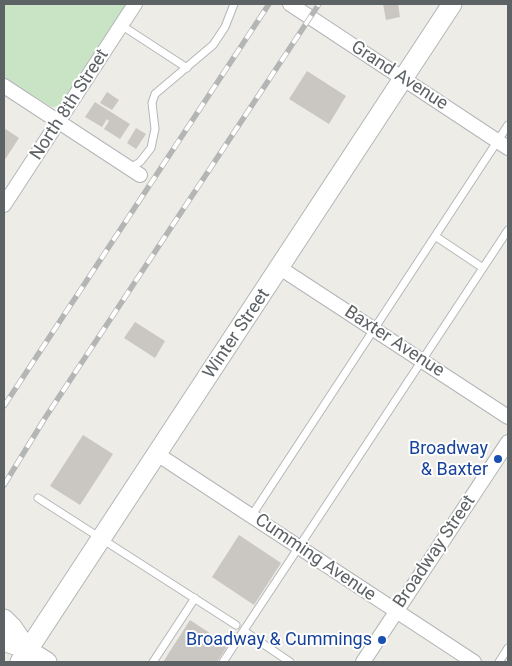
<!DOCTYPE html>
<style>
body{margin:0}
#map{position:relative;width:512px;height:666px;overflow:hidden;background:#eeece6;font-family:Roboto,sans-serif}
canvas{display:block}
.frame{position:absolute;inset:0;border:5px solid #5d6265;pointer-events:none}
</style>
<div id="map">
<canvas width="512" height="666"></canvas>
<div class="frame"></div>
</div>
<script>
const c = document.querySelector('canvas').getContext('2d');
c.lineJoin = 'round';
function fill(path, color) { c.fillStyle = color; c.fill(path, 'evenodd'); }
const shape = rows => new Path2D(rows.map(r => 'M' + r).join(''));
function strokePath(path, color, width, dash) { c.strokeStyle = color; c.lineWidth = width; c.lineCap = dash ? 'butt' : 'round'; c.setLineDash(dash || []); c.stroke(path); }
function label(font, color, halo, rows, align = 'center') {
  c.font = font + ' Roboto,sans-serif'; c.lineWidth = 4; c.setLineDash([]); c.textBaseline = 'middle'; c.strokeStyle = halo; c.fillStyle = color; for (const [text, x, y, turn = 0] of rows) {
    c.save(); c.translate(x, y); c.rotate((+turn || 0) * Math.PI / 180); c.textAlign = isNaN(turn) ? turn : align; if (halo) c.strokeText(text, 0, 0); c.fillText(text, 0, 0); c.restore();
  }
}
const green = shape([
 [4,4,126,4,62,102,59,106,52,107,4,78]
]);
const building = shape([
 [383,4,398,4,400,17,386,20],
 [307,71,346,96,329,124,289,99],
 [107,92,119,100,112,110,100,103],
 [95,102,130,124,120,139,104,129,109,121,107,119,102,127,85,117],
 [4,128,19,138,4,161],
 [136,128,146,134,136,149,127,143],
 [135,322,165,341,155,358,124,338],
 [83,435,113,454,80,505,50,486],
 [239,535,281,563,254,605,212,577],
 [190,620,228,645,217,662,163,662]
]);
const lane = shape([
 [121,25,187,68],
 [130,168,140,162,151,148,155,129,152,103,155,94,213,45,225,27,234,4],
 [435,236,483,268],
 [38,498,236,625],
 [252,515,508,125],
 [244,631,290,662],
 [153,662,195,598],
 [223,662,508,230],
 [499,662,508,648]
]);
const street = shape([
 [290,4,508,148],
 [4,86,140,175],
 [4,205,135,4],
 [280,268,508,417],
 [157,454,474,662],
 [363,662,508,442]
]);
const secondary = shape([
 [4,619,12,627,28,650],
 [4,641,28,650,47,662],
 [20,662,452,4]
]);
const rail = shape([
 [4,406,269,4],
 [4,485,45,418,319,4]
]);
const markers = [
 [498,459,5,"#1a4fb4"],
 [382,640,5,"#1a4fb4"]
];
const streetNames = [
 ["Grand Avenue",399,76,33],
 ["North 8th Street",70,105,-57],
 ["Winter Street",237,334,-56],
 ["Baxter Avenue",394,342,33],
 ["Broadway Street",435,552,-56],
 ["Cumming Avenue",315,558,34]
];
const transitNames = [
 ["Broadway",488,449],
 ["& Baxter",488,470],
 ["Broadway & Cummings",372,640]
];
fill(green, '#c8e4c5');
fill(building, '#cac7c2');
strokePath(lane, '#b3b6b9', 9);
strokePath(street, '#b3b6b9', 16);
strokePath(secondary, '#b2b6b9', 21);
strokePath(lane, '#fff', 7);
strokePath(street, '#fff', 14);
strokePath(secondary, '#fff', 19);
strokePath(rail, '#b4b5b5', 5.5);
strokePath(rail, '#fff', 4, [11]);
for (const [x, y, r, color] of markers) { const dot = new Path2D(); dot.arc(x, y, r, 0, 2 * Math.PI); c.fillStyle = color; c.fill(dot); strokePath(dot, '#fff', 2); }
label('18px', '#5d6265', '#fff', streetNames);
label('18px', '#164399', '#fff', transitNames, 'right');
</script>
